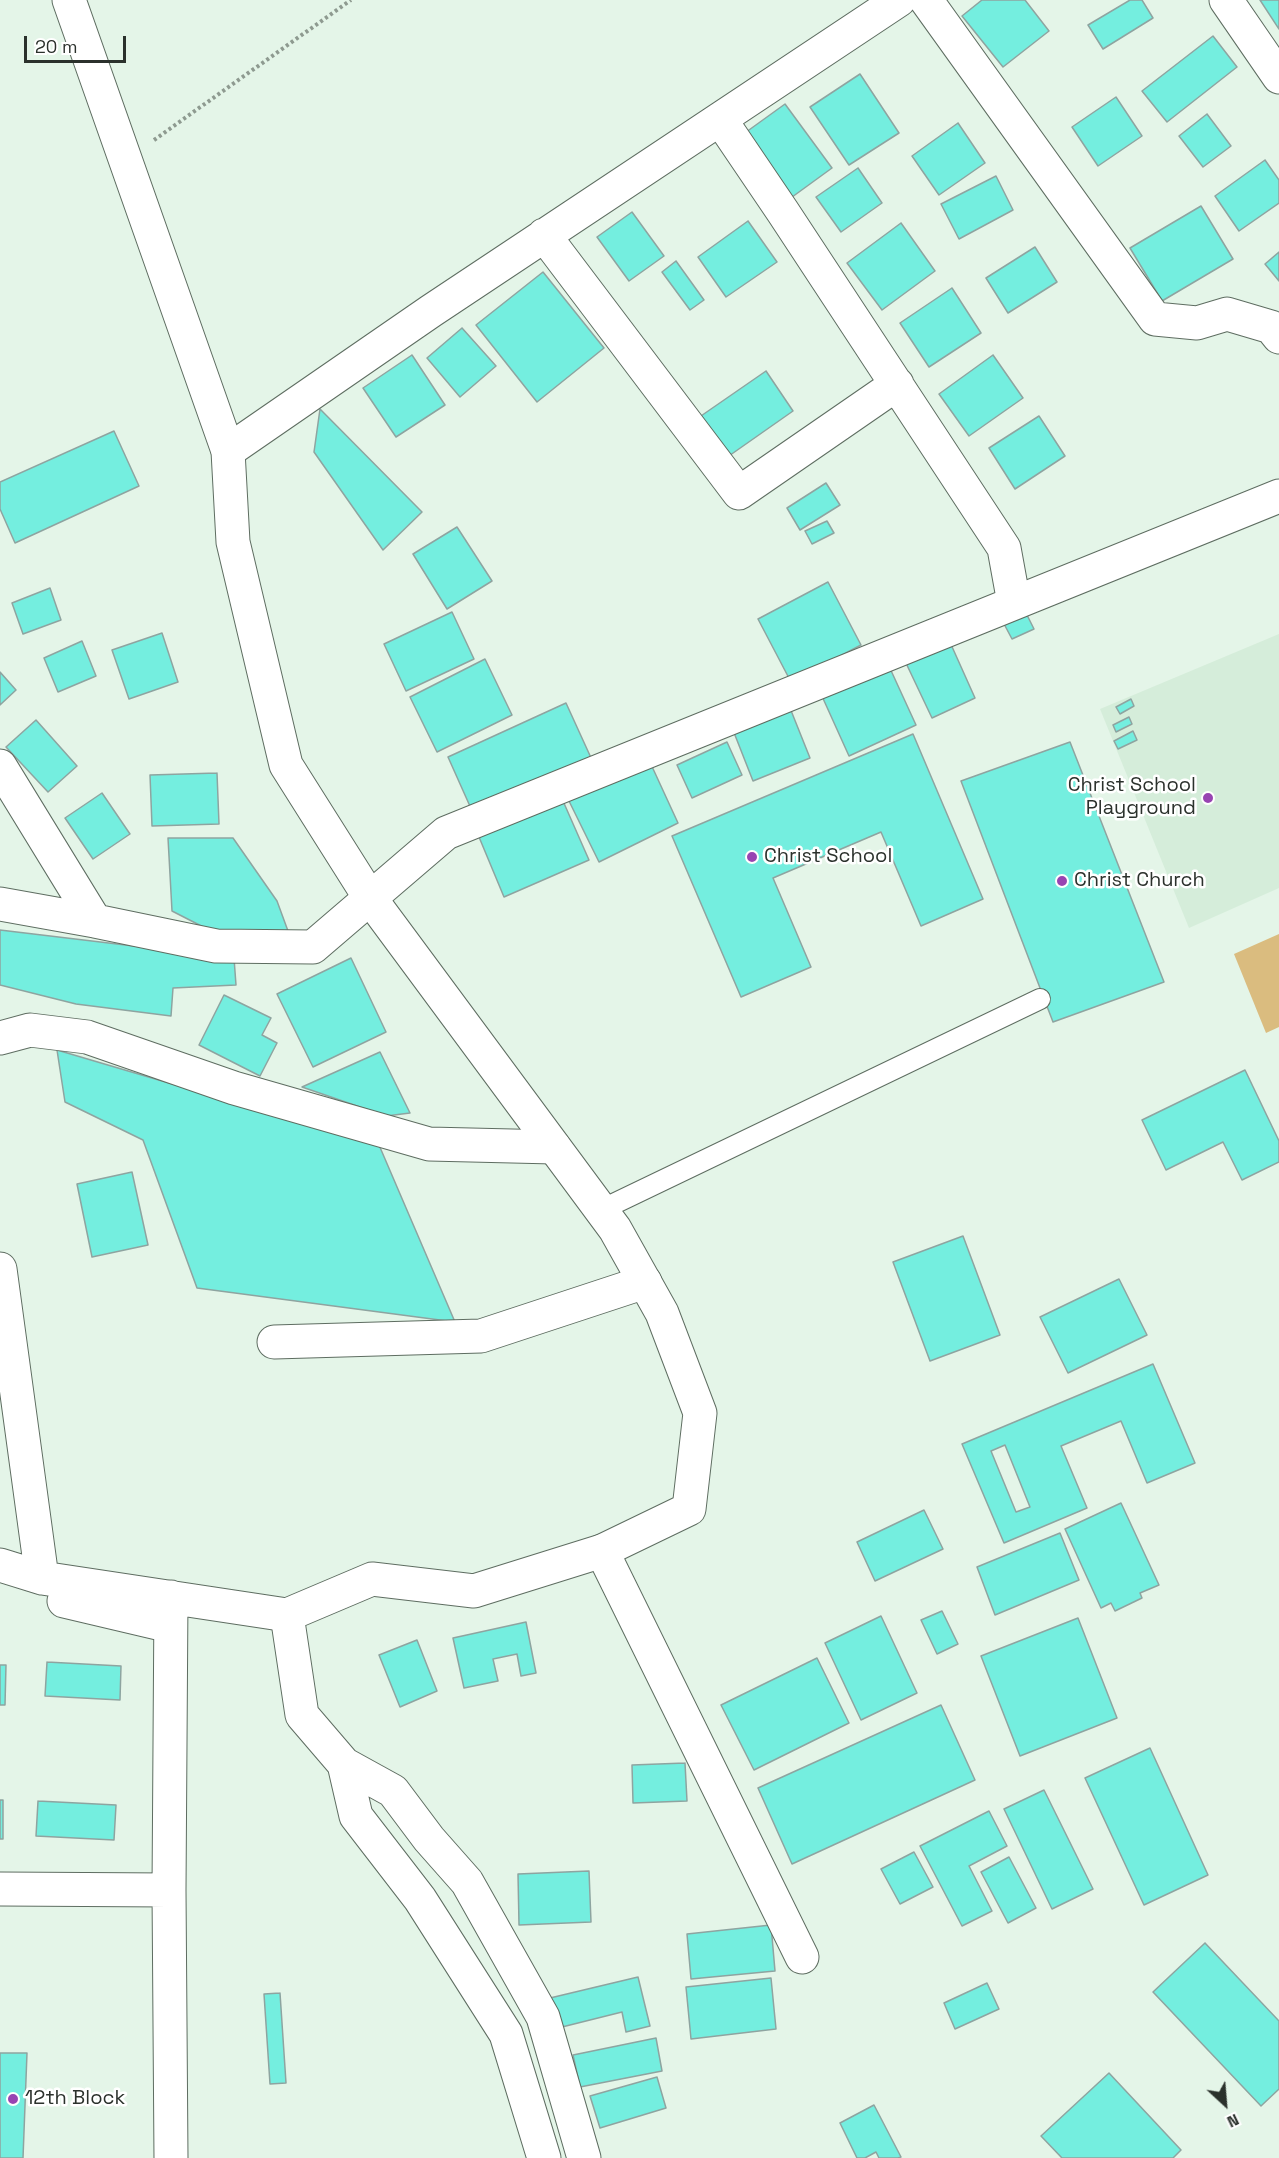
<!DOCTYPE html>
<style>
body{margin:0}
#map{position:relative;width:1279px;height:2158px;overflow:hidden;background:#e4f5e8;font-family:"Space Grotesk",sans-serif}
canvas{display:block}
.north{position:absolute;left:1195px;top:2074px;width:60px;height:60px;-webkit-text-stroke:4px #fff;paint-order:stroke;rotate:154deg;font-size:16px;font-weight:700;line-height:24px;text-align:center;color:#2b312c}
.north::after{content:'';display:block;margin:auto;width:21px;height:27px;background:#2b312c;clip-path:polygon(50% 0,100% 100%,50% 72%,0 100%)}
.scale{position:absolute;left:24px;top:36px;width:102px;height:27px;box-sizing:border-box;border:3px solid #2b312c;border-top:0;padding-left:8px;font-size:18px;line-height:21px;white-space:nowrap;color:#2b312c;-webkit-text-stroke:4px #fff;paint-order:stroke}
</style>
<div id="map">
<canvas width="1279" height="2158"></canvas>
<div class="north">N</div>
<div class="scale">20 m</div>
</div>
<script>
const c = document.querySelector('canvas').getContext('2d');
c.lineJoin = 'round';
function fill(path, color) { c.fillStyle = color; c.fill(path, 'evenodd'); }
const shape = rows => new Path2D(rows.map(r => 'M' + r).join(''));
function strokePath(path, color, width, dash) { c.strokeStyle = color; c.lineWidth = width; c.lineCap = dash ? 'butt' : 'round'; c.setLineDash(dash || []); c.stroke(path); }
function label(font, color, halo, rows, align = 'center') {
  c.font = font + ' "Space Grotesk",sans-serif'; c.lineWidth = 5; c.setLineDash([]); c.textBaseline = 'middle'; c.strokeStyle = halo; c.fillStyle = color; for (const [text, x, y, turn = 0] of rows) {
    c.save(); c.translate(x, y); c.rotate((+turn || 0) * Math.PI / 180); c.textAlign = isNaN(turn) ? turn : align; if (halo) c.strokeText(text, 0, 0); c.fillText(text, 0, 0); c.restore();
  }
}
const built = shape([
 [1279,634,1279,888,1189,928,1100,709]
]);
const green = shape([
 [1279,934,1279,1027,1266,1033,1234,954]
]);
const building = shape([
 [982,0,1025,0,1049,31,1003,67,962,16,982,0],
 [1130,0,1142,0,1153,18,1103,49,1088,25,1130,0],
 [1260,0,1279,0,1279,29,1260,0],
 [1213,36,1237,67,1167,122,1142,91,1213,36],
 [860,74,899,133,849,165,810,107,860,74],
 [1116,97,1142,136,1098,166,1072,127,1116,97],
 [785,104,832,168,788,200,742,135,785,104],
 [1207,114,1231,146,1203,167,1179,136,1207,114],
 [958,123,985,163,939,195,912,156,958,123],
 [1265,160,1279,180,1279,203,1239,231,1215,196,1265,160],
 [858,168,882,203,841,232,816,197,858,168],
 [996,176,1013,210,959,239,941,204,996,176],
 [1201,206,1233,259,1162,301,1130,248,1201,206],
 [632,212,664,256,629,281,597,237,632,212],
 [748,221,777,262,726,297,698,257,748,221],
 [901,223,935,271,882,310,847,263,901,223],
 [1035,247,1057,282,1008,313,986,278,1035,247],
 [1279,252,1279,281,1265,264,1279,252],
 [676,261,704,300,690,310,662,272,676,261],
 [543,272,604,348,537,402,476,325,543,272],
 [952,288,981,333,929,367,900,323,952,288],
 [462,328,496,366,460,397,427,358,462,328],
 [412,355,445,405,396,437,363,388,412,355],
 [993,355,1023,398,969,436,939,394,993,355],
 [766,371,793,411,726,458,698,418,766,371],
 [320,409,422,512,383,550,314,452,320,409],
 [1039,416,1065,456,1015,489,989,448,1039,416],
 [114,431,139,486,15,543,0,509,0,482,114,431],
 [826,483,840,505,800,530,787,508,826,483],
 [827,521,834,533,812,544,805,531,827,521],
 [457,527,492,581,447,609,413,554,457,527],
 [828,582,861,645,791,682,758,619,828,582],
 [50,588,61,620,23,634,12,603,50,588],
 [1025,611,1034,629,1012,639,1003,622,1025,611],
 [452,612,474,659,406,691,384,644,452,612],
 [162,633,178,682,129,699,112,650,162,633],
 [949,640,975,698,932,718,905,661,949,640],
 [82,641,96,676,58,692,44,658,82,641],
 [485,659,512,715,437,752,410,697,485,659],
 [888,664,916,725,849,756,821,694,888,664],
 [0,672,16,690,0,705,0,672],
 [1131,699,1134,706,1120,714,1116,707,1131,699],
 [566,703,592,760,473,813,448,757,566,703],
 [788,703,810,758,753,781,731,725,788,703],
 [1129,717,1132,724,1116,732,1113,725,1129,717],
 [36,720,77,766,48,792,6,747,36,720],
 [1133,731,1137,740,1118,749,1114,741,1133,731],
 [913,734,983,899,921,926,881,832,773,878,811,967,741,997,672,836,913,734],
 [727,742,742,775,692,798,677,765,727,742],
 [1070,742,1164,982,1053,1022,961,781,1070,742],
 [649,760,678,823,599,862,568,799,649,760],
 [217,773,219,824,152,826,150,775,217,773],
 [102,793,130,834,93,859,65,818,102,793],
 [563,801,589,860,504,897,479,837,563,801],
 [168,838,233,838,277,901,288,931,215,933,172,911,168,838],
 [0,930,234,958,236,985,173,988,171,1016,76,1004,0,985,0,930],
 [351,958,386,1032,313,1067,277,994,351,958],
 [224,995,271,1018,262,1035,277,1043,260,1076,199,1045,224,995],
 [57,1050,379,1145,455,1322,197,1288,143,1140,65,1102,57,1050],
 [380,1052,410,1113,386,1116,302,1087,380,1052],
 [1245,1070,1279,1141,1279,1162,1242,1180,1223,1142,1166,1170,1142,1120,1245,1070],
 [132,1172,148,1245,92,1257,77,1184,132,1172],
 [963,1236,1000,1335,930,1361,893,1262,963,1236],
 [1119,1279,1147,1335,1068,1373,1040,1317,1119,1279],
 [1153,1364,1195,1463,1147,1483,1121,1421,1061,1446,1087,1508,1004,1543,962,1444,1153,1364],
 [1005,1445,1030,1507,1016,1512,991,1451,1005,1445],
 [1121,1503,1159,1585,1140,1593,1142,1598,1115,1611,1111,1603,1101,1608,1065,1529,1121,1503],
 [924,1510,943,1549,875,1581,857,1542,924,1510],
 [1060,1533,1079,1580,995,1615,977,1567,1060,1533],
 [942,1611,958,1644,937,1654,921,1620,942,1611],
 [881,1616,917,1693,861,1720,825,1643,881,1616],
 [1078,1618,1117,1718,1020,1756,981,1656,1078,1618],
 [526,1622,536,1673,521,1676,517,1654,493,1659,498,1681,464,1688,453,1638,526,1622],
 [417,1640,437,1691,400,1707,379,1655,417,1640],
 [817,1658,849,1723,754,1770,721,1705,817,1658],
 [47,1662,121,1666,120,1700,45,1696,47,1662],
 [0,1665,6,1665,5,1705,0,1705,0,1665],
 [941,1705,975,1780,792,1864,758,1788,941,1705],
 [1150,1748,1208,1875,1144,1905,1085,1778,1150,1748],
 [685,1763,687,1801,633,1803,632,1765,685,1763],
 [1044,1790,1093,1889,1052,1909,1004,1809,1044,1790],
 [0,1800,3,1800,3,1839,0,1839,0,1800],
 [38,1801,116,1805,114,1840,36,1836,38,1801],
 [989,1811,1007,1846,969,1866,992,1911,962,1926,920,1846,989,1811],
 [914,1852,933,1887,900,1904,881,1869,914,1852],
 [1009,1857,1036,1908,1008,1923,981,1872,1009,1857],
 [589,1871,591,1922,519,1925,518,1874,589,1871],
 [771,1925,775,1971,691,1979,687,1934,771,1925],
 [1205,1943,1279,2021,1279,2089,1261,2106,1153,1992,1205,1943],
 [638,1977,650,2026,626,2032,622,2012,558,2028,550,1998,638,1977],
 [771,1978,776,2029,691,2039,686,1987,771,1978],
 [987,1983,999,2009,955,2029,944,2003,987,1983],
 [280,1993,286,2083,270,2084,264,1994,280,1993],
 [656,2038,662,2071,580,2087,573,2055,656,2038],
 [0,2053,27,2053,23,2158,0,2158,0,2053],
 [1109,2073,1181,2150,1173,2158,1062,2158,1041,2136,1109,2073],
 [657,2077,666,2108,600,2128,590,2096,657,2077],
 [874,2105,901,2157,898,2158,879,2158,876,2152,865,2158,857,2158,840,2123,874,2105]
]);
const path = shape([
 [154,140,351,0]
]);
const lane = shape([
 [601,1210,1040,999]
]);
const street = shape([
 [926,0,1155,319,1197,323,1227,314,1271,327,1279,337],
 [1226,0,1279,77],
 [720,119,783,212,1004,548,1014,603],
 [544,235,739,493,897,384],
 [228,451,431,311,899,0],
 [0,766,95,921],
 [0,904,95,921,216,946,313,947,446,833,1279,496],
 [0,1038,30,1030,87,1037,234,1088,429,1144,554,1147],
 [0,1269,42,1578],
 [274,1342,481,1336,645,1282],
 [602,1551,802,1957],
 [0,1565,42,1578,287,1615],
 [171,1597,169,1890,171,2158],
 [64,1601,170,1626],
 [0,1889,169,1890]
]);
const secondary = shape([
 [69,0,228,451,233,542,286,765,370,898,615,1229,662,1313,700,1413,689,1509,602,1551,474,1591,372,1579,287,1615,302,1715,344,1764,393,1791,429,1839,467,1882,543,2017,584,2158],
 [344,1764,356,1816,420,1899,506,2034,544,2158]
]);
const markers = [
 [1208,798,6,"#9844b2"],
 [752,857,6,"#9844b2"],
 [1062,881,6,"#9844b2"],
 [13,2099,6,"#9844b2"]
];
const poiNames = [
 ["Christ School",1196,786,"right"],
 ["Playground",1196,809,"right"],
 ["Christ School",764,857],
 ["Christ Church",1074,881],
 ["12th Block",25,2099]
];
fill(built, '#d5edda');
fill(green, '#dabc7f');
fill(building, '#74eedf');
strokePath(building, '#8ea4a0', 1.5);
strokePath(lane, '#5e6d61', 22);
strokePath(street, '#5e6d61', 35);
strokePath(secondary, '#5e6d61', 35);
strokePath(path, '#8e9a90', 4, [3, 3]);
strokePath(lane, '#fff', 20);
strokePath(street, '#fff', 33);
strokePath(secondary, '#fff', 33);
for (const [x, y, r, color] of markers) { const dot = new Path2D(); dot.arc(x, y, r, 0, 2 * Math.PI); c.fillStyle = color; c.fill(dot); strokePath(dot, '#fff', 2); }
label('20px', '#2b312c', '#fff', poiNames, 'left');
</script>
